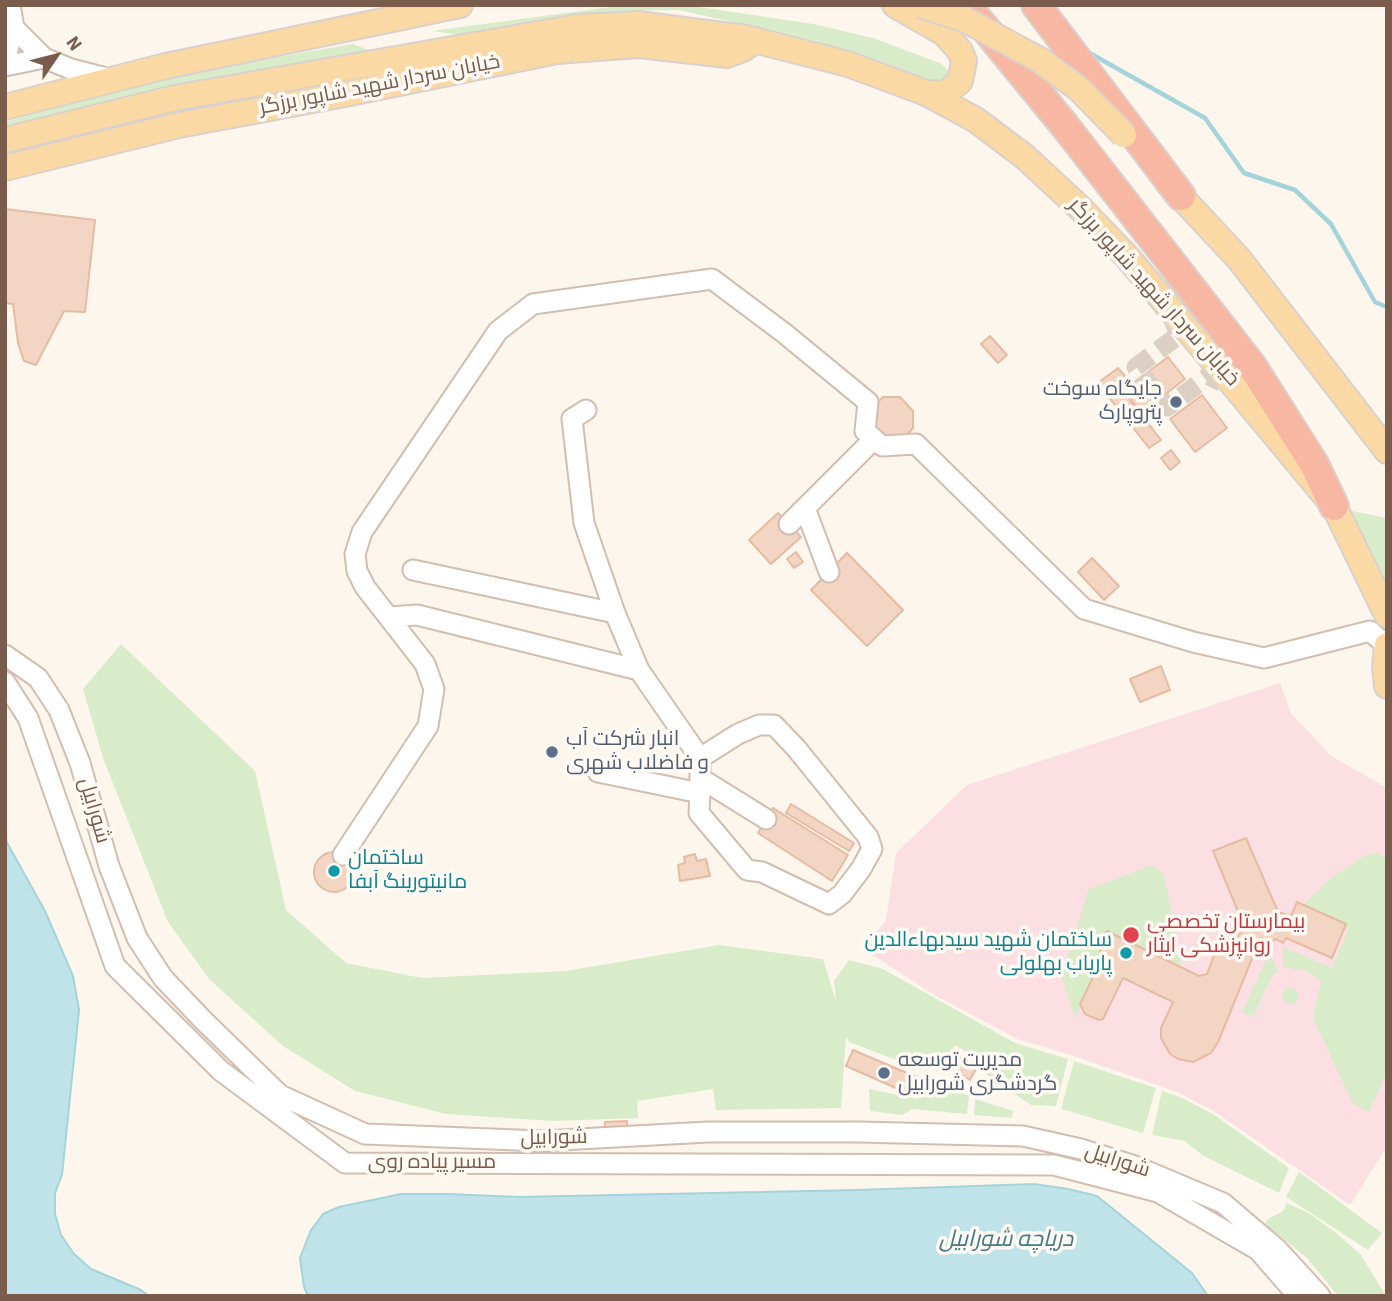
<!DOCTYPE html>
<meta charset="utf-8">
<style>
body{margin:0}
#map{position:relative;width:1392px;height:1301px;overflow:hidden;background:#fdf6ec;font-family:"Source Sans 3",sans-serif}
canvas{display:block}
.frame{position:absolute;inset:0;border:7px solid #7a5c4d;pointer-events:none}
.north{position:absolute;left:21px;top:21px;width:70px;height:70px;-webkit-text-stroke:5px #fffaf3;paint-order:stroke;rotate:55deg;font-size:19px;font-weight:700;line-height:28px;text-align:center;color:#7a5c4d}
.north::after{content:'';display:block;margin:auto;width:24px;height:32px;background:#7a5c4d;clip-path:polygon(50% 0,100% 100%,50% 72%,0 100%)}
</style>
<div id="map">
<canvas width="1392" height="1301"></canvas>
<div class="frame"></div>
<div class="north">N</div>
</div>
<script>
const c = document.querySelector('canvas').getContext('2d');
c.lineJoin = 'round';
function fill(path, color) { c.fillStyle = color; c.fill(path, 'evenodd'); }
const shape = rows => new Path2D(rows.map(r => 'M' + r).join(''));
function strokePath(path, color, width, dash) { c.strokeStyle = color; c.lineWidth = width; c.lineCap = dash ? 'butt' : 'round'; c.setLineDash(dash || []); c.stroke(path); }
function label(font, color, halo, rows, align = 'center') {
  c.font = font + ' "Source Sans 3",Cairo,sans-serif'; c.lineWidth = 7; c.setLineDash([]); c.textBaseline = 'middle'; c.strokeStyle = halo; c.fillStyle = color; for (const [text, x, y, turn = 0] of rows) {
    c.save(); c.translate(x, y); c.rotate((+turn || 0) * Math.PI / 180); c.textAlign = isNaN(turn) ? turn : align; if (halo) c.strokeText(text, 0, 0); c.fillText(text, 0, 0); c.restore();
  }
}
const medical = shape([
 [1280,683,1291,713,1331,756,1387,788,1387,1143,1381,1156,1350,1205,1215,1112,1177,1092,1071,1055,1018,1039,938,997,863,949,886,920,896,853,967,785]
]);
const green = shape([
 [686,5,813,24,873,38,942,64,948,71,950,78,946,85,932,84,881,61,807,39,679,10,617,11,570,15,460,35,432,31,617,6],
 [353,44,371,51,128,97,5,131,5,122,175,75],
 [1352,511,1387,518,1387,580,1376,572],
 [121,644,255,771,286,910,346,963,422,978,566,971,719,945,823,959,836,1001,834,981,849,960,883,969,1015,1043,1068,1059,1056,1106,1031,1105,984,1073,988,1065,955,1045,944,1064,925,1071,849,1042,846,1036,841,1108,716,1110,713,1089,637,1101,638,1118,553,1121,446,1114,355,1091,283,1046,210,980,168,922,103,758,83,689],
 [1378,853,1387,859,1387,1072,1369,1112,1353,1104,1313,1018,1321,981,1308,971,1283,967,1283,947,1332,968,1348,930,1303,905,1331,878,1366,855],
 [1152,865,1164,874,1182,970,1107,939,1090,971,1097,975,1075,1018,1061,977,1089,889],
 [1269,954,1279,972,1272,976,1253,1017,1242,1012],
 '1282 996a8 8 0 1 1 16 0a8 8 0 1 1-16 0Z',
 [1074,1061,1156,1088,1143,1133,1061,1109],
 [935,1080,969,1096,967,1114,912,1109,902,1115,870,1111,869,1089,918,1099],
 [1162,1091,1180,1097,1213,1114,1289,1168,1279,1193,1202,1155,1185,1141,1152,1135],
 [975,1099,1013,1111,1012,1118,974,1115],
 [1299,1172,1382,1233,1368,1250,1286,1197],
 [1287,1203,1310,1214,1335,1232,1361,1255,1386,1296,1338,1296,1307,1258,1265,1224,1268,1219,1283,1211]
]);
const water = shape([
 [5,839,45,911,73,976,79,1010,62,1175,55,1193,55,1214,61,1235,74,1254,91,1269,141,1290,149,1296,5,1296,5,839],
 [1034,1184,1068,1189,1097,1196,1192,1273,1208,1296,308,1296,304,1287,300,1258,311,1230,323,1214,339,1207,401,1194,448,1194,519,1197,858,1190,1034,1184]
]);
const stream = shape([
 [1086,51,1205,118,1244,173,1295,190,1331,224,1375,302,1387,307]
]);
const building = shape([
 [5,209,95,220,85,312,64,311,36,365,24,361,18,343,13,304,5,303,5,209],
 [990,336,1007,355,998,363,981,344,990,336],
 [1168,357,1185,379,1141,413,1124,390,1168,357],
 [1118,368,1125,376,1105,391,1098,383,1118,368],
 [1120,387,1161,440,1149,448,1108,396,1120,387],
 [1202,395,1227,428,1195,452,1170,419,1202,395],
 [883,397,900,397,913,411,913,428,902,441,884,441,870,428,870,410,883,397],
 [1171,450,1180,462,1170,470,1161,458,1171,450],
 [778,513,801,537,771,564,749,540,778,513],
 [796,552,803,562,794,568,787,559,796,552],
 [847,553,903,610,867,646,811,590,847,553],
 [1092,558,1119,586,1104,600,1078,572,1092,558],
 [1161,666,1170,690,1140,702,1130,679,1161,666],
 [791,804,854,843,849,851,786,813,791,804],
 [773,808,848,855,832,881,758,833,773,808],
 [1246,838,1278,912,1291,916,1297,902,1346,924,1332,958,1286,938,1283,943,1276,939,1256,949,1218,1042,1211,1053,1193,1062,1178,1059,1170,1054,1161,1038,1161,1028,1173,1002,1123,978,1103,1019,1099,1020,1085,1014,1080,1004,1098,967,1101,943,1107,931,1199,976,1207,974,1223,932,1237,938,1244,926,1213,851,1246,838],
 '314 872a20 20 0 1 1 40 0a20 20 0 1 1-40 0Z',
 [695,854,697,861,706,859,710,876,680,881,678,865,685,863,684,857,695,854],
 [853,1050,921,1079,914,1096,846,1066,853,1050],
 [954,1053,977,1067,970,1080,946,1065,954,1053],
 [627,1121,627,1133,605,1134,605,1122,627,1121]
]);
const minorTunnel = shape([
 [1171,314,1179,335,1136,367,1167,407,1209,376,1232,387]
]);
const minor = shape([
 [14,28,44,58,71,69,110,79],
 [5,60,14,28,10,5],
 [5,66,44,58],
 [586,410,572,419,584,523,615,613,639,670,700,758,700,793,598,772],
 [805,508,829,572],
 [789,524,874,439],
 [413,570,615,613],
 [389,617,417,615,639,670],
 [5,655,38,678,59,710,80,763,109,866,137,938,163,978,203,1020,280,1095,365,1134,542,1141,708,1132,859,1132,1023,1136,1081,1149,1135,1166,1223,1203,1277,1249,1320,1296],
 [5,682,28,718,115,966,221,1071,345,1163,1054,1165,1158,1192,1258,1250,1298,1296],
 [700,778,766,819],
 [700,793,699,813,747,870,762,872,829,904,842,894,861,869,872,849,868,837,796,748,774,725,759,725,738,734,700,758],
 [343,855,428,726,434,689,425,664,365,587,357,571,355,554,362,532,498,331,533,304,712,279,784,333,868,402,865,431,882,446,916,444,1084,609,1193,642,1264,658,1370,631,1387,646]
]);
const major = shape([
 [895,5,944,33,960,51,964,61,960,81,945,94,926,93],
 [5,107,166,66,460,5],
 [5,140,175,98,577,27,638,24,746,38,848,64,926,93,976,120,1025,157,1080,208,1128,258,1334,506,1387,615],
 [5,168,179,125,345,94,557,51,639,45,727,55,743,49,756,40],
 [1168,183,1239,259,1387,451],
 [1387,645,1385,667,1387,686]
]);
const highway = shape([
 [966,5,1065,126,1252,366,1314,464,1334,506],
 [1036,5,1181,196]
]);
const majorBridge = shape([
 [920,5,964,19,1040,60,1079,89,1124,135]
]);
const markers = [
 [1176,402,7,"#5c6f8a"],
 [552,752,7,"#5c6f8a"],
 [334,871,7,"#0f9aa8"],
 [1131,935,9,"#e0444e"],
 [1126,953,7,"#0f9aa8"],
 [884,1073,7,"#5c6f8a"]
];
const streetNames = [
 ["خیابان سردار شهید شاپور برزگر",380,86,-11],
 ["خیابان سردار شهید شاپور برزگر",1153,293,48],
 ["شورابیل",93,811,74],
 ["شورابیل",554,1139,-1],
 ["شورابیل",1117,1162,18],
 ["مسیر پیاده روی",432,1163]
];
const serviceNames = [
 ["جایگاه سوخت",1162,390,"right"],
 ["پتروپارک",1162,414,"right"],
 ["انبار شرکت آب",566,740],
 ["و فاضلاب شهری",566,764],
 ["مدیریت توسعه",898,1061],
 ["گردشگری شورابیل",898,1085]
];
const cultureNames = [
 ["ساختمان",348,859],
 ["مانیتورینگ آبفا",348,883],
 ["ساختمان شهید سیدبهاءالدین",1112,941,"right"],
 ["پاریاب بهلولی",1112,965,"right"]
];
const healthNames = [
 ["بیمارستان تخصصی",1147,923],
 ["روانپزشکی ایثار",1147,947]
];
const waterNames = [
 ["دریاچه شورابیل",1006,1241]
];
fill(medical, '#fbdfe3');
fill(green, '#d8ecc9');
fill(water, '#bfe3e8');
strokePath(water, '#a5d3da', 2);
strokePath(stream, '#a5d3da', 4.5);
fill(building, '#f3d5c3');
strokePath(building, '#e6bba3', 2);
strokePath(minorTunnel, '#dcd0c4', 19, [19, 10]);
strokePath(minor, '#d1beb0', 23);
strokePath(major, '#dad1cd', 28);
strokePath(highway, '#dad1cd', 32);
strokePath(minor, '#fff', 19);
strokePath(major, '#fbd9a5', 24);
strokePath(highway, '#f7b7a3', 28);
strokePath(majorBridge, '#dad1cd', 28, []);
strokePath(majorBridge, '#fbd9a5', 24);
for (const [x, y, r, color] of markers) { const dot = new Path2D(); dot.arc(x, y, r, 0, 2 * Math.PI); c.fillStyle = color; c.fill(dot); strokePath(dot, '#fffaf3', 2.5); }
label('21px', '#7a5c4d', '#fffaf3', streetNames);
label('21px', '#4e5e75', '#fffaf3', serviceNames, 'left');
label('21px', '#0d838f', '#fffaf3', cultureNames, 'left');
label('21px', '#be3a42', '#fffaf3', healthNames, 'left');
label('italic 23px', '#437c86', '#fffaf3', waterNames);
</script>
